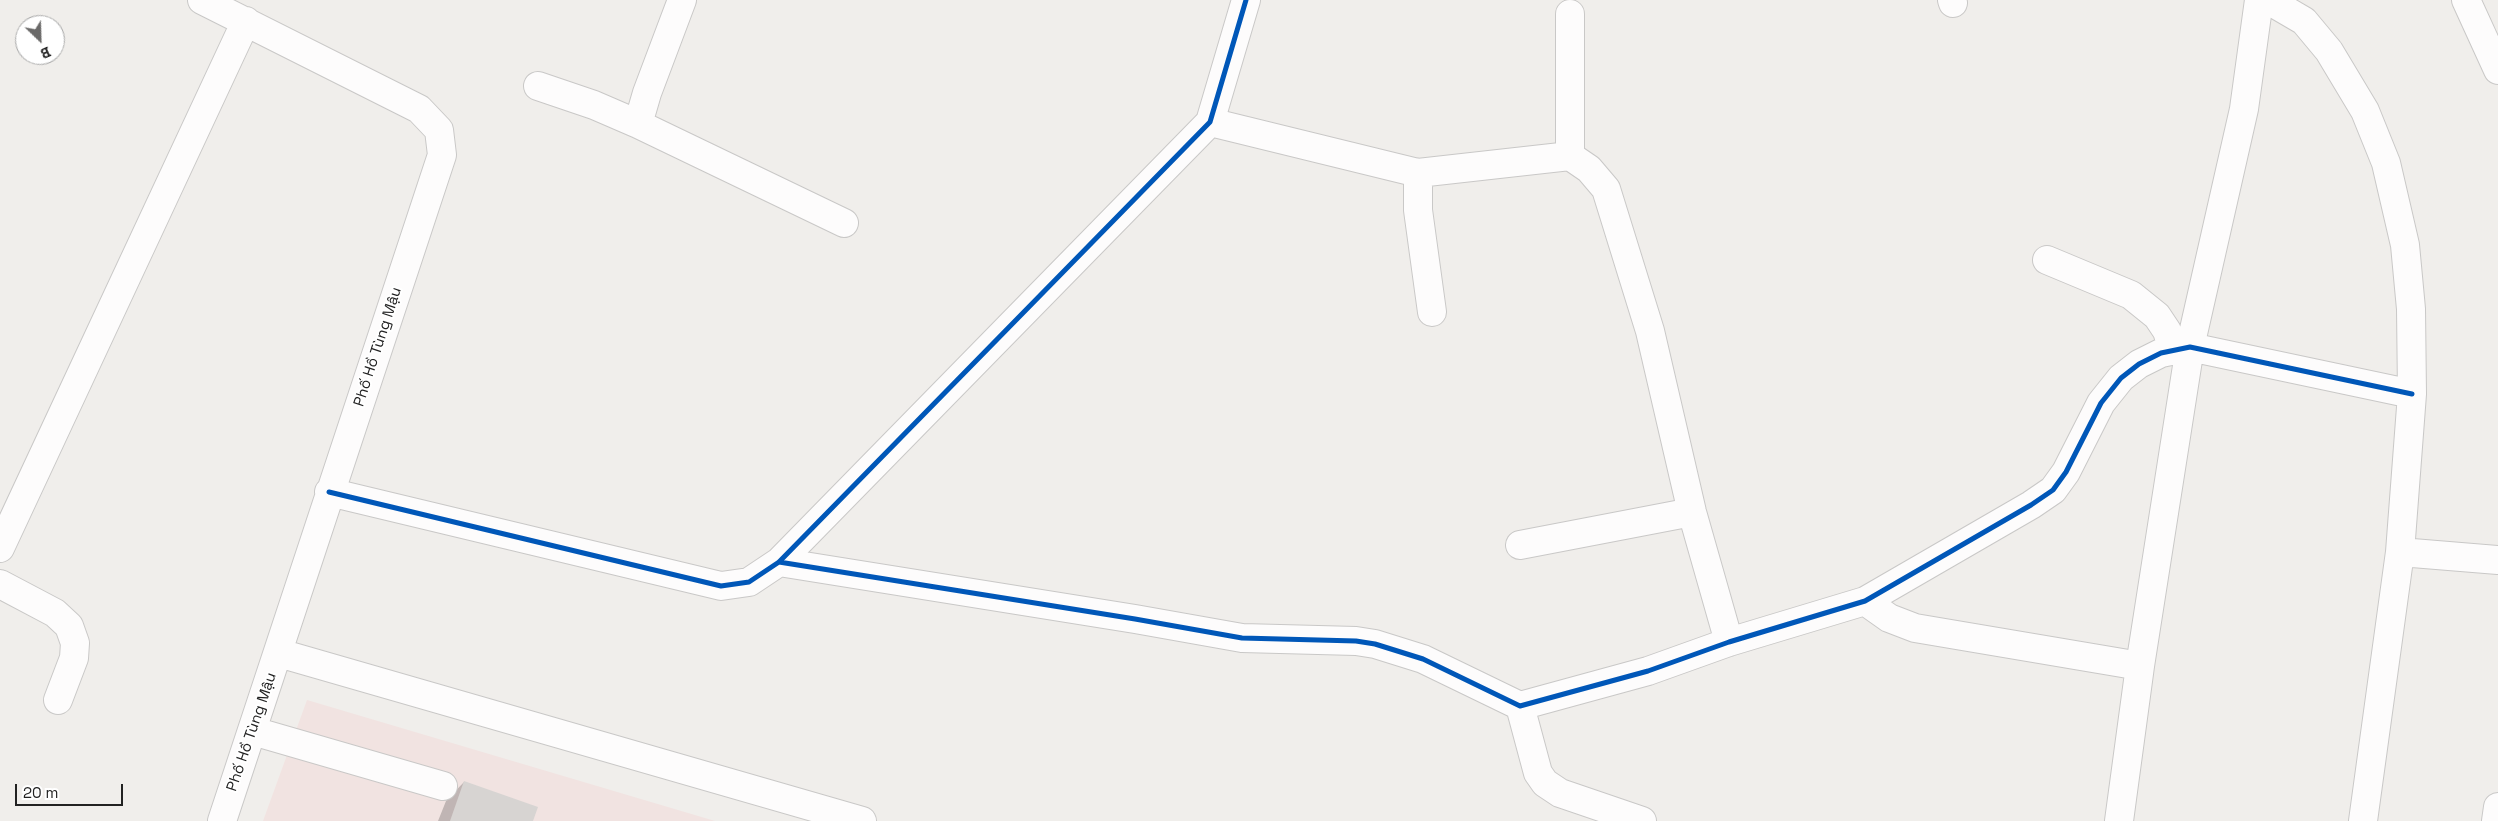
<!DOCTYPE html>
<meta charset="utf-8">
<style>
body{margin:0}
#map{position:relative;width:2498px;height:821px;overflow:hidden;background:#f0eeeb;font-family:"Space Grotesk",sans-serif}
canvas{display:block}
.north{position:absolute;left:15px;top:15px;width:50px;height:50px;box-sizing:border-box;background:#fff;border:1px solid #a7a7a7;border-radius:50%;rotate:156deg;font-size:14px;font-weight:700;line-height:20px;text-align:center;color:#222}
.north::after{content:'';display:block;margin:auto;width:18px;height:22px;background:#6a6968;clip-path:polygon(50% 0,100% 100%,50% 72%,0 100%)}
.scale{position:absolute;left:15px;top:784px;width:108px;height:22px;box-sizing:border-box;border:2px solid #222;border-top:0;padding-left:6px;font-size:15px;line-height:18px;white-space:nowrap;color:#222;-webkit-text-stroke:4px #fff;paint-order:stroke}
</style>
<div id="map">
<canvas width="2498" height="821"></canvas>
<div class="north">B</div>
<div class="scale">20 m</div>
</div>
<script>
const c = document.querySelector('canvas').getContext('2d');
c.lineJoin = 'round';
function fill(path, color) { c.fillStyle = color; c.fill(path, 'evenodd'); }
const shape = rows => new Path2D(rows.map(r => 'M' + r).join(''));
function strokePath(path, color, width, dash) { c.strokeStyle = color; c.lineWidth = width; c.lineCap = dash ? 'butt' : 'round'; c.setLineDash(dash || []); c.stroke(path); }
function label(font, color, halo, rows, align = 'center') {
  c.font = font + ' "Space Grotesk",sans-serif'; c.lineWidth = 4; c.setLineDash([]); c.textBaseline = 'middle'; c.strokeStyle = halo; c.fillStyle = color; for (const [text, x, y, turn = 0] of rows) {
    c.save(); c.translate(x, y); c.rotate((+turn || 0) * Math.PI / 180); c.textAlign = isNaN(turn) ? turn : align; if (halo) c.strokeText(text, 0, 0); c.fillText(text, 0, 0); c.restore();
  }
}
const commercial = shape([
 [307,700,715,821,263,821]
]);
const shadow = shape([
 [464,782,532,821,438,821,446,801]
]);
const building = shape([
 [464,781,538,807,533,821,450,821]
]);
const minor = shape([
 [202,0,419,109,439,130,442,155,222,821],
 [1952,0,1953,3],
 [2268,0,2304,21,2329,51,2365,111,2386,163,2405,245,2411,309,2412,394,2400,552,2363,821],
 [2466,0,2498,70],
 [538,86,594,105,638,124,647,93,682,0],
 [1210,122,1418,173,1570,156,1589,169,1606,189,1650,331,1692,512,1729,642],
 [638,124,844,223],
 [1570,156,1570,14],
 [1418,173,1418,210,1432,312],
 [2047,260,2131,295,2157,316,2167,331,2173,350],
 [329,492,721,586,749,582,779,562,1210,122,1246,0],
 [1520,545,1692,512],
 [0,548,246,21],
 [2400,552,2498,560],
 [779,562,1135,619,1242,638,1356,641,1375,644,1423,659,1520,706,1648,671,1729,642,1865,601,2031,505,2053,490,2066,472,2101,403,2121,378,2139,364,2161,353,2190,347,2412,394],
 [0,584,55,613,69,626,75,643,74,658,58,700],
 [1865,601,1889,618,1915,628,2140,666],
 [279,653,862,821],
 [1520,706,1538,773,1545,783,1560,793,1642,821],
 [253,731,443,786],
 [2119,821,2140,666,2190,347,2244,109,2259,0],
 [2496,821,2498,807]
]);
const cycleway = shape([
 [329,492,721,586,749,582,779,562,1210,122,1246,0],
 [779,562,1135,619,1242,638,1356,641,1375,644,1423,659,1520,706,1648,671,1729,642,1865,601,2031,505,2053,490,2066,472,2101,403,2121,378,2139,364,2161,353,2190,347,2412,394]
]);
const streetNames = [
 ["Phố Hồ Tùng Mậu",378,347,-72],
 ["Phố Hồ Tùng Mậu",252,732,-71]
];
fill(commercial, '#f1e3e1');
fill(shadow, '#0003');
fill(building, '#d7d4d2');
strokePath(minor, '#c9c8c7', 30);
strokePath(minor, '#fdfcfc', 28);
strokePath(cycleway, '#0057b8', 5);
label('15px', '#222', '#fff', streetNames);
</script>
